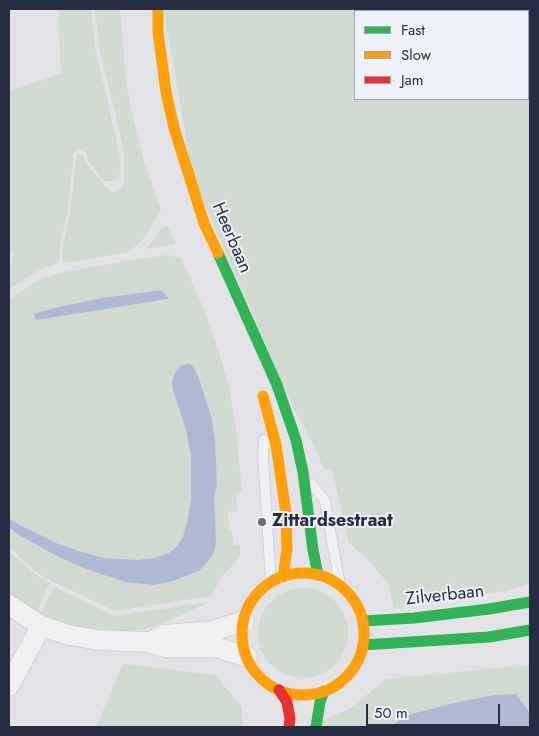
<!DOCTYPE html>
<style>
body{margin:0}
#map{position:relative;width:539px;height:736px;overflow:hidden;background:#e2e2e7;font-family:Jost,sans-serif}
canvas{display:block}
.frame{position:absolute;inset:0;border:10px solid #262c42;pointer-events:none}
.legend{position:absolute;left:354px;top:10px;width:175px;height:90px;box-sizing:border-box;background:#eef1f7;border:1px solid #9ea2af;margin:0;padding:6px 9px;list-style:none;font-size:15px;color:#262c42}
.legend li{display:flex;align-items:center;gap:10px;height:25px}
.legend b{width:25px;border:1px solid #9ea2af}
.scale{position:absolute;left:366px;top:704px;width:134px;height:22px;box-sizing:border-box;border:2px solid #262c42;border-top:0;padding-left:6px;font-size:15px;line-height:18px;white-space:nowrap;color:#262c42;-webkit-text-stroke:4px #eef1f7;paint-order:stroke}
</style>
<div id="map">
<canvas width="539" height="736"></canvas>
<div class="frame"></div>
<ul class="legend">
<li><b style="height:6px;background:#30b455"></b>Fast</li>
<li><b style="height:6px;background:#ff9f0a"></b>Slow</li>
<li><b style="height:6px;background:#e5322d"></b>Jam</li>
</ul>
<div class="scale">50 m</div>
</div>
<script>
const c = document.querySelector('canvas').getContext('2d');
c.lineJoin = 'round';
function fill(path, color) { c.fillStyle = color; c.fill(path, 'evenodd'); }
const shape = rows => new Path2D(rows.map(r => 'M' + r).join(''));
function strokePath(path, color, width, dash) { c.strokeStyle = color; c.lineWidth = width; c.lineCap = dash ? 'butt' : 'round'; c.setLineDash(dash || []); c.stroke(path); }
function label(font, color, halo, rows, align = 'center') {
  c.font = font + ' Jost,sans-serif'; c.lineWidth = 4; c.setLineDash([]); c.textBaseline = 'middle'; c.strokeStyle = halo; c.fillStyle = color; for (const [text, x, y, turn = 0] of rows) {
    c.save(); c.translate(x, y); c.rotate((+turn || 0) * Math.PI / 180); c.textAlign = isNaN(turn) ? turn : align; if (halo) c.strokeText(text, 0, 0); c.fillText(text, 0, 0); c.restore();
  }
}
const green = shape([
 [58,9,91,9,96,52,117,142,120,160,120,173,117,178,111,181,105,181,101,178,89,161,86,153,79,149,76,150,74,153,67,214,61,240,59,260,57,264,43,268,35,273,9,289,9,264,12,264,13,252,9,251,9,91,61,74],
 [95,9,120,9,126,80,132,114,144,161,161,210,144,238,131,250,128,252,65,263,62,261,64,240,70,214,76,156,78,154,80,153,83,155,88,166,95,174,105,186,110,191,114,192,118,191,122,187,124,181,124,154,115,112,100,52],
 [164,9,530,9,530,584,505,591,394,608,388,583,366,558,349,543,332,470,323,468,316,449,295,412,192,174],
 [355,11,528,11,528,99,355,99],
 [165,226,168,226,176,244,146,249,162,227],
 [169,255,181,258,200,300,214,336,229,385,237,437,242,493,236,493,237,511,228,512,229,530,232,530,233,545,240,545,240,555,238,559,222,576,213,593,210,596,115,611,51,581,36,572,15,552,9,548,9,527,17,534,57,556,86,569,125,582,153,585,216,538,214,499,217,485,216,466,215,441,212,419,186,364,180,366,175,373,173,390,186,430,191,458,191,499,187,523,183,536,177,546,169,553,155,558,137,560,105,558,78,551,59,544,20,525,9,519,9,300,35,282,47,277,59,273,144,258],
 [161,290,168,300,104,309,54,308,102,298],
 [9,551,35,574,50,583,37,611,9,595],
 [54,587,114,616,209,602,171,620,153,627,141,630,115,632,90,632,56,621,41,613],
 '258 633a45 45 0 1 1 90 0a45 45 0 1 1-90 0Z',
 [123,664,215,675,242,707,242,727,96,727],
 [530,665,530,727,324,727,318,723,351,708,386,679]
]);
const water = shape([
 [162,290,169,299,36,320,34,314,54,308,102,298],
 [186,364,190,364,194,368,199,378,212,419,215,441,217,485,214,499,216,538,215,548,212,556,199,571,172,581,153,585,125,582,86,569,57,556,17,534,9,527,9,519,20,525,59,544,78,551,105,558,137,560,155,558,169,553,177,546,183,536,187,523,191,499,191,458,186,430,173,390,172,381,175,373,180,366],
 [516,694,530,713,530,727,391,727,404,716,458,702,495,695]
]);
const lane = shape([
 [264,440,263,456,271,583],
 [312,484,325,501,340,585]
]);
const street = shape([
 [9,605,41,626,69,635,98,640,147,642,164,647,215,647,247,657],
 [156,639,164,635,212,631,244,621],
 [9,686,41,626]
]);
const fast = shape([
 [218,253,277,385,296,440,303,472,313,550,318,575],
 [363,621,414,618,489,609,530,602],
 [363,645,489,637,530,630],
 [316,727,320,702,324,691]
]);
const slow = shape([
 [158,9,158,32,166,92,174,128,204,223,218,253],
 [263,396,276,445,286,513,287,549,283,577],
 '242 634a61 61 0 1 1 122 0a61 61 0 1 1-122 0Z'
]);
const jam = shape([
 [279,690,287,702,290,719,289,727]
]);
const markers = [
 [262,522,5,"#686c7c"]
];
const streetNames = [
 ["Heerbaan",231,238,67],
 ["Zilverbaan",445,596,-6]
];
const poiNames = [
 ["Zittardsestraat",272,522]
];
fill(green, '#d0dad1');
fill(water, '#adb9d5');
strokePath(lane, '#c0c0c5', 11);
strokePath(street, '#c0c0c5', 21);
strokePath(lane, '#f1f1f3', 10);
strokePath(street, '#f1f1f3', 20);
strokePath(fast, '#30b455', 11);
strokePath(slow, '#ff9f0a', 11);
strokePath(jam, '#e5322d', 11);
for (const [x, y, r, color] of markers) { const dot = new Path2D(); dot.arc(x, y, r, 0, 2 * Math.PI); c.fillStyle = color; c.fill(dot); strokePath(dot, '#eef1f7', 2); }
label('18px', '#262c42', '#eef1f7', streetNames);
label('bold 18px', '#262c42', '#eef1f7', poiNames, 'left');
</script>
